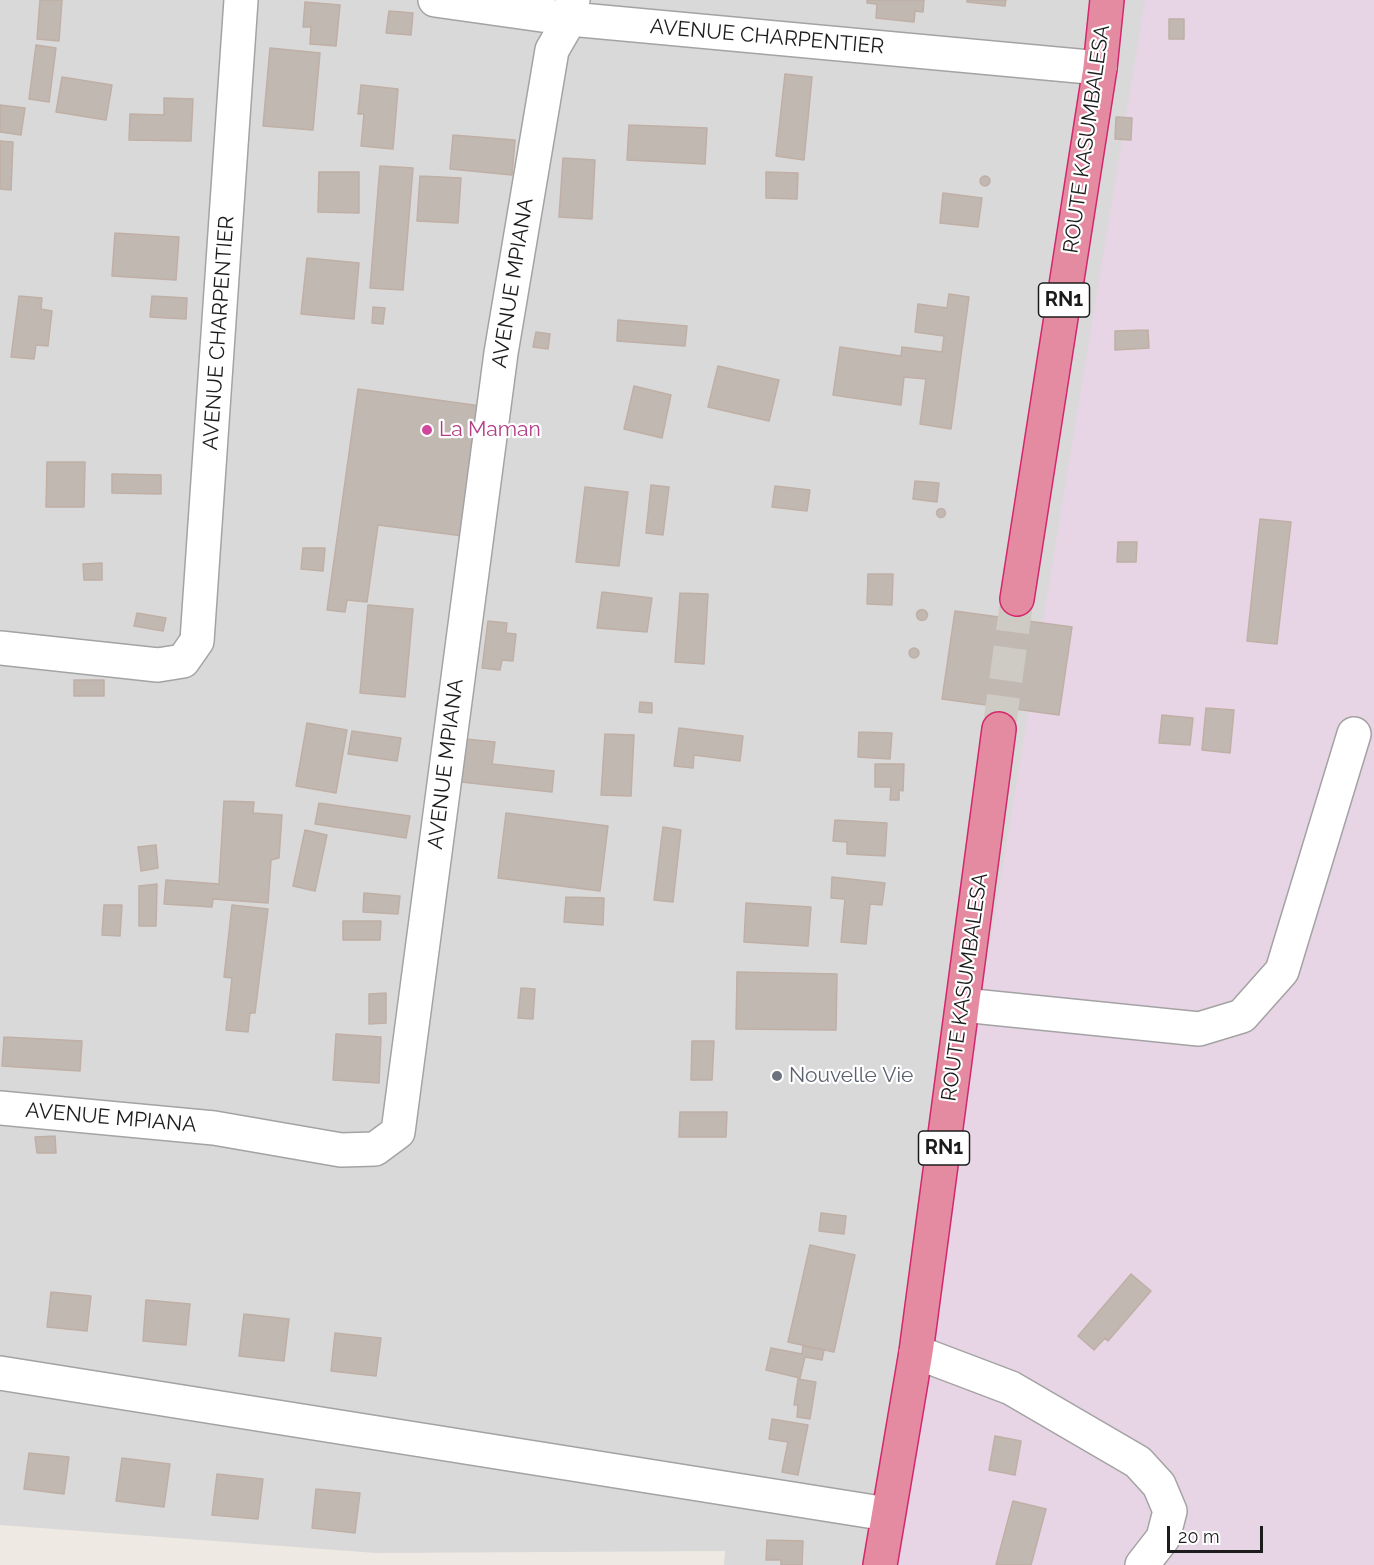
<!DOCTYPE html>
<style>
body{margin:0}
#map{position:relative;width:1374px;height:1565px;overflow:hidden;background:#eee9e2;font-family:Raleway,sans-serif}
canvas{display:block}
.scale{position:absolute;left:1167px;top:1526px;width:96px;height:27px;box-sizing:border-box;border:3px solid #1c1c1c;border-top:0;padding-left:8px;font-size:18px;line-height:21px;white-space:nowrap;color:#1c1c1c;-webkit-text-stroke:4px #fff;paint-order:stroke}
</style>
<div id="map">
<canvas width="1374" height="1565"></canvas>
<div class="scale">20 m</div>
</div>
<script>
const c = document.querySelector('canvas').getContext('2d');
c.lineJoin = 'round';
function fill(path, color) { c.fillStyle = color; c.fill(path, 'evenodd'); }
const shape = rows => new Path2D(rows.map(r => 'M' + r).join(''));
function strokePath(path, color, width, dash) { c.strokeStyle = color; c.lineWidth = width; c.lineCap = dash ? 'butt' : 'round'; c.setLineDash(dash || []); c.stroke(path); }
function label(font, color, halo, rows, align = 'center') {
  c.font = font + ' Raleway,sans-serif'; c.lineWidth = 4.5; c.setLineDash([]); c.textBaseline = 'middle'; c.strokeStyle = halo; c.fillStyle = color; for (const [text, x, y, turn = 0] of rows) {
    c.save(); c.translate(x, y); c.rotate((+turn || 0) * Math.PI / 180); c.textAlign = isNaN(turn) ? turn : align; if (halo) c.strokeText(text, 0, 0); c.fillText(text, 0, 0); c.restore();
  }
}
const residential = shape([
 [0,0,1374,0,1374,1565,724,1565,725,1551,376,1553,0,1525]
]);
const industrial = shape([
 [1145,0,1374,0,1374,1565,894,1565,896,1517]
]);
const building = shape([
 [40,0,62,0,59,41,37,39,40,0],
 [867,0,924,0,923,12,915,11,914,22,876,18,877,4,867,3,867,0],
 [967,0,1006,0,1005,6,967,2,967,0],
 [305,2,340,5,336,46,310,44,311,27,303,27,305,2],
 [389,11,413,13,411,35,386,33,389,11],
 [1169,19,1184,19,1184,39,1169,39,1169,19],
 [36,45,56,48,49,102,29,99,36,45],
 [270,48,320,53,313,130,263,126,270,48],
 [785,74,812,77,804,160,776,156,785,74],
 [62,77,112,85,106,120,56,112,62,77],
 [361,85,398,89,393,149,361,146,364,114,358,114,361,85],
 [164,98,193,99,191,141,129,140,130,114,164,115,164,98],
 [0,105,25,108,21,135,0,132,0,105],
 [1116,117,1132,118,1131,140,1115,139,1116,117],
 [629,125,707,128,705,164,627,160,629,125],
 [453,135,515,140,512,175,450,169,453,135],
 [0,141,13,142,11,190,0,189,0,141],
 [563,158,595,160,592,219,559,217,563,158],
 [380,166,413,168,403,290,370,288,380,166],
 [319,172,359,172,359,213,318,212,319,172],
 [766,172,798,173,797,199,766,198,766,172],
 '980 181a5 5 0 1 1 10 0a5 5 0 1 1-10 0Z',
 [420,176,461,178,458,223,417,221,420,176],
 [943,193,982,198,978,227,940,223,943,193],
 [115,233,179,237,176,280,112,276,115,233],
 [307,258,359,263,354,319,301,314,307,258],
 [949,294,969,297,951,429,920,424,926,379,904,377,901,405,833,395,840,347,901,356,902,347,942,352,944,336,915,332,918,304,947,308,949,294],
 [19,296,42,298,41,309,52,311,48,346,36,345,34,359,11,357,19,296],
 [152,296,187,298,186,319,150,317,152,296],
 [373,307,385,308,383,324,372,323,373,307],
 [618,320,687,326,685,346,617,341,618,320],
 [1148,330,1149,348,1115,350,1115,331,1148,330],
 [536,332,550,334,548,349,533,347,536,332],
 [718,366,779,380,769,421,708,407,718,366],
 [634,386,671,395,662,438,624,429,634,386],
 [358,389,481,406,463,536,378,525,367,602,347,600,345,612,327,610,358,389],
 [47,462,85,462,84,507,46,507,47,462],
 [112,474,161,475,161,494,112,493,112,474],
 [915,481,939,483,937,502,913,499,915,481],
 [651,485,669,487,663,535,646,533,651,485],
 [775,486,810,490,807,511,772,507,775,486],
 [585,487,628,492,619,566,576,562,585,487],
 '936.5 513a4.5 4.5 0 1 1 9 0a4.5 4.5 0 1 1-9 0Z',
 [1260,519,1291,522,1277,644,1247,641,1260,519],
 [1118,542,1137,542,1136,562,1117,562,1118,542],
 [303,548,325,548,323,571,301,569,303,548],
 [102,563,102,580,84,580,83,564,102,563],
 [868,574,893,574,892,605,867,604,868,574],
 [602,592,652,598,647,632,597,628,602,592],
 [680,593,708,594,704,664,675,662,680,593],
 [368,605,413,609,405,697,360,693,368,605],
 '916.5 615a5.5 5.5 0 1 1 11 0a5.5 5.5 0 1 1-11 0Z',
 [955,611,1072,627,1059,715,942,699,955,611],
 [137,613,166,618,163,631,134,626,137,613],
 [488,621,507,623,506,633,516,634,513,661,502,660,500,670,482,668,488,621],
 '909 653a5 5 0 1 1 10 0a5 5 0 1 1-10 0Z',
 [74,680,104,680,104,696,74,696,74,680],
 [640,702,652,703,652,713,639,712,640,702],
 [1206,708,1234,710,1230,753,1202,750,1206,708],
 [1162,715,1193,718,1190,745,1159,743,1162,715],
 [307,723,347,730,336,793,296,786,307,723],
 [679,728,743,736,740,761,694,755,693,768,674,766,679,728],
 [352,731,401,738,397,761,348,754,352,731],
 [859,732,892,733,890,759,858,757,859,732],
 [605,734,634,735,631,796,601,795,605,734],
 [466,739,495,742,492,764,554,771,552,792,461,782,466,739],
 [875,764,904,764,903,791,899,790,899,800,890,800,891,787,875,787,875,764],
 [224,801,254,802,253,813,282,815,279,858,271,860,268,903,213,899,212,907,164,904,166,880,219,884,224,801],
 [319,803,410,816,406,838,315,824,319,803],
 [506,813,608,826,600,891,498,878,506,813],
 [835,820,887,823,885,856,847,854,847,842,833,841,835,820],
 [663,827,681,830,673,902,654,900,663,827],
 [305,830,327,835,315,891,293,886,305,830],
 [156,845,158,868,141,871,138,847,156,845],
 [832,877,885,883,882,905,870,904,866,944,841,942,845,899,831,898,832,877],
 [157,884,156,926,139,926,139,886,157,884],
 [364,893,400,896,398,914,363,912,364,893],
 [566,897,604,898,603,925,564,922,566,897],
 [746,903,811,907,808,946,744,942,746,903],
 [104,905,122,905,120,936,102,935,104,905],
 [232,905,268,909,255,1013,250,1013,248,1032,226,1030,232,978,224,977,232,905],
 [343,921,381,921,380,940,343,940,343,921],
 [737,972,837,974,836,1030,736,1029,737,972],
 [521,988,535,989,533,1019,518,1018,521,988],
 [386,993,386,1023,369,1024,369,994,386,993],
 [336,1034,381,1037,379,1083,333,1080,336,1034],
 [4,1037,82,1041,80,1071,2,1066,4,1037],
 [692,1041,714,1041,712,1080,691,1080,692,1041],
 [680,1112,727,1112,726,1137,679,1137,680,1112],
 [55,1136,56,1153,37,1153,35,1137,55,1136],
 [821,1213,846,1216,844,1234,819,1231,821,1213],
 [810,1245,855,1255,834,1352,788,1342,810,1245],
 [1131,1274,1151,1291,1108,1341,1105,1338,1094,1350,1078,1336,1131,1274],
 [51,1292,91,1296,87,1331,47,1327,51,1292],
 [146,1300,190,1304,186,1345,143,1341,146,1300],
 [244,1314,289,1319,284,1361,239,1356,244,1314],
 [335,1333,381,1338,376,1376,331,1371,335,1333],
 [803,1346,824,1350,822,1360,805,1357,800,1378,766,1370,771,1348,802,1354,803,1346],
 [798,1379,816,1382,810,1419,797,1417,798,1405,794,1405,798,1379],
 [772,1419,808,1425,798,1475,782,1472,788,1442,769,1439,772,1419],
 [995,1436,1021,1441,1015,1475,989,1470,995,1436],
 [29,1453,69,1457,64,1494,24,1489,29,1453],
 [122,1458,170,1464,164,1507,116,1501,122,1458],
 [217,1474,263,1479,258,1519,212,1515,217,1474],
 [316,1489,360,1493,355,1533,312,1528,316,1489],
 [1013,1501,1046,1509,1031,1565,996,1565,1013,1501],
 [767,1540,803,1541,802,1565,781,1565,781,1560,766,1560,767,1540]
]);
const highwayTunnel = shape([
 [999,729,1017,599]
]);
const minor = shape([
 [435,0,570,19,1100,68],
 [0,648,158,665,183,661,197,641,241,0],
 [963,1005,1199,1029,1242,1016,1282,971,1354,734],
 [0,1108,214,1128,341,1150,375,1149,398,1132,501,353,552,50,570,19,573,0],
 [916,1352,1011,1388,1138,1462,1159,1485,1170,1511,1163,1538,1142,1565],
 [0,1373,887,1514]
]);
const highway = shape([
 [1017,599,1100,68,1107,0],
 [880,1565,916,1352,999,729]
]);
const markers = [
 [427,430,6,"#d1479c"],
 [777,1076,6,"#6b7280"]
];
const shields = [
 [1064,300,51],
 [944,1148,51]
];
const shieldNames = [
 ["RN1",1064,300],
 ["RN1",944,1148]
];
const streetNames = [
 ["AVENUE CHARPENTIER",767,37,5],
 ["ROUTE KASUMBALESA",1087,139,-82],
 ["AVENUE MPIANA",513,283,-81],
 ["AVENUE CHARPENTIER",219,333,-86],
 ["AVENUE MPIANA",446,764,-83],
 ["ROUTE KASUMBALESA",965,987,-82],
 ["AVENUE MPIANA",111,1118,5]
];
const hotelNames = [
 ["La Maman",439,430]
];
const worshipNames = [
 ["Nouvelle Vie",789,1076]
];
fill(residential, '#dad9d9');
fill(industrial, '#e7d4e4');
fill(building, '#c2b8b2');
strokePath(building, '#bfafa5', 1.5);
strokePath(highwayTunnel, '#cecac4', 33, [33, 16]);
strokePath(minor, '#a3a3a3', 36);
strokePath(highway, '#d3276e', 36);
strokePath(minor, '#fff', 33);
strokePath(highway, '#e48ba1', 33);
for (const [x, y, r, color] of markers) { const dot = new Path2D(); dot.arc(x, y, r, 0, 2 * Math.PI); c.fillStyle = color; c.fill(dot); strokePath(dot, '#fff', 2); }
for (const [x, y, w] of shields) { const box = new Path2D(); box.roundRect(x - w / 2, y - 17, w, 34, 4.5); c.fillStyle = '#fff'; c.fill(box); strokePath(box, '#1c1c1c', 1.5); }
label('bold 20px', '#1c1c1c', null, shieldNames);
label('21px', '#1c1c1c', '#fff', streetNames);
label('21px', '#b23c85', '#fff', hotelNames, 'left');
label('21px', '#5b616d', '#fff', worshipNames, 'left');
</script>
